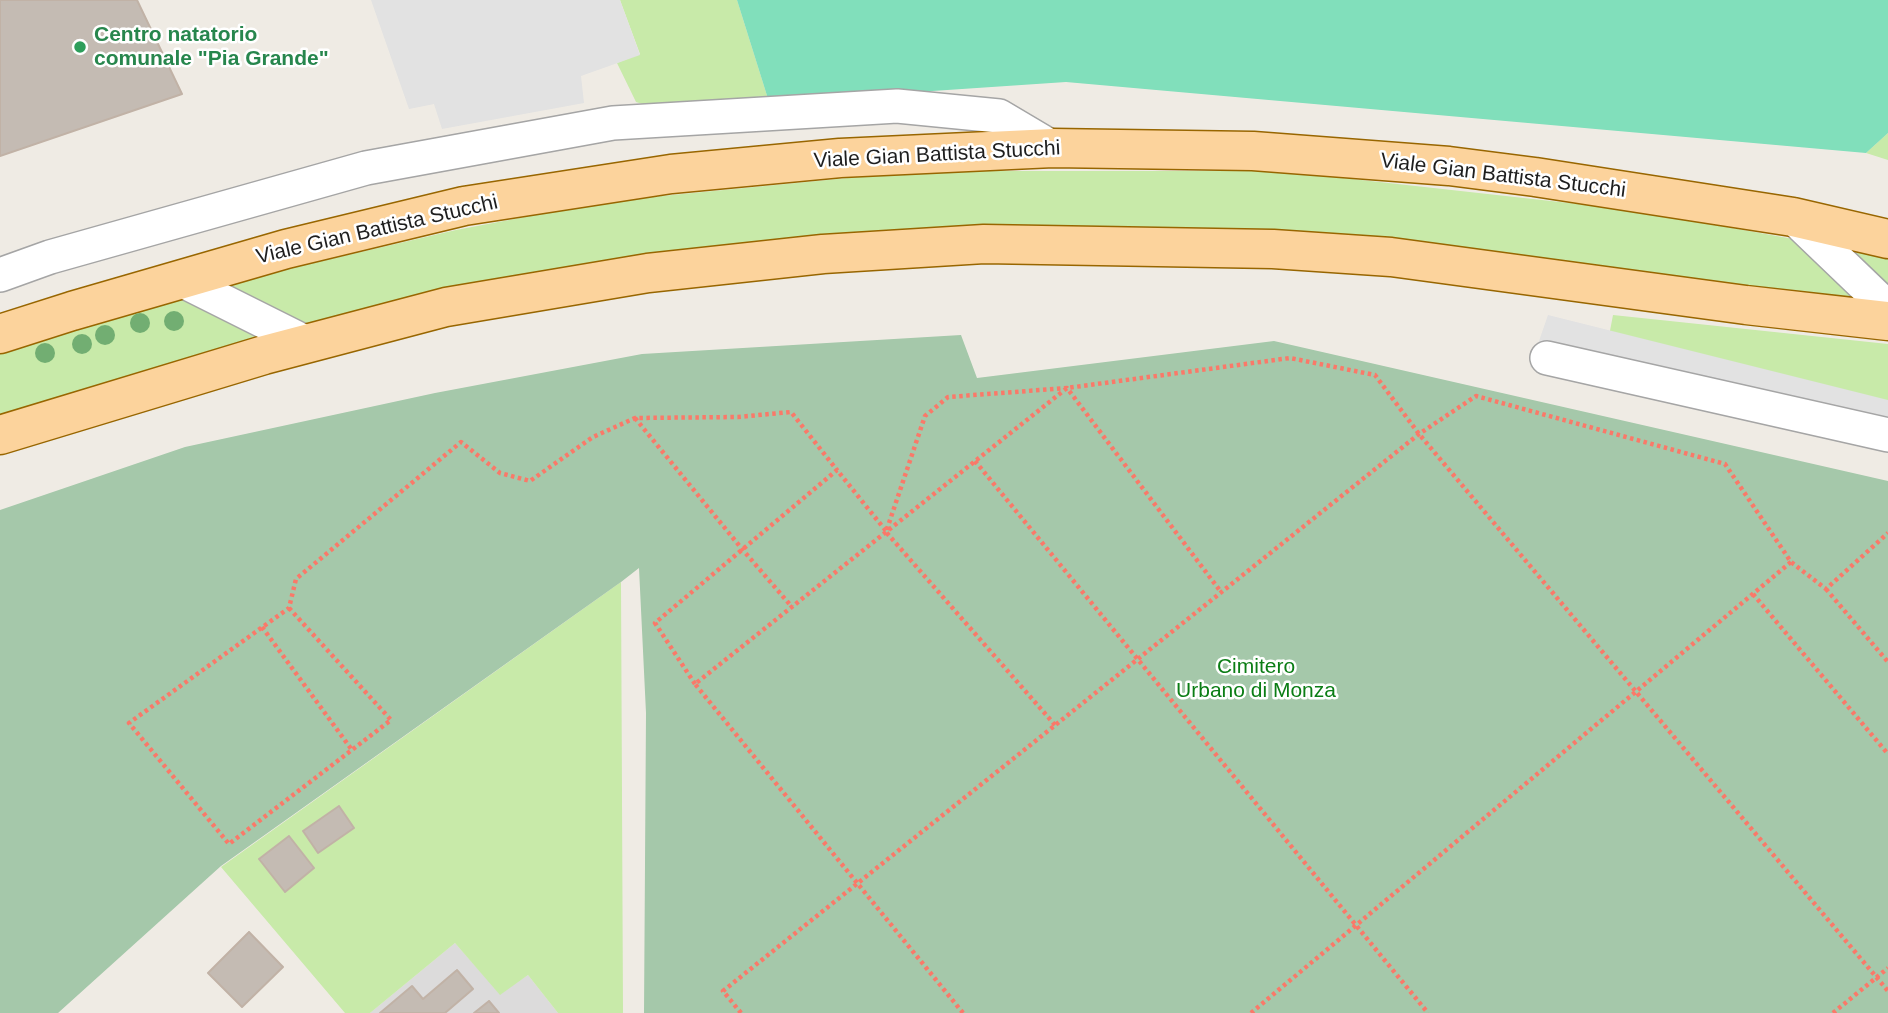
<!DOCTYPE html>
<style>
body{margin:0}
canvas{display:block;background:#efebe4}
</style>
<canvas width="1888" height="1013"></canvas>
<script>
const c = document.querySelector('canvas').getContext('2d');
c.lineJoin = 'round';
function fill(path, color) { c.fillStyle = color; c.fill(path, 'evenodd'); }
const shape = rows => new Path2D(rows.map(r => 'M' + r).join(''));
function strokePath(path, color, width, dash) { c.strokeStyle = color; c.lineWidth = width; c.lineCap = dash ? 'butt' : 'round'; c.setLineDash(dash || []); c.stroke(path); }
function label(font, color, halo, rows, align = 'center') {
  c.font = font + ' Helvetica,sans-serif'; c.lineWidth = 5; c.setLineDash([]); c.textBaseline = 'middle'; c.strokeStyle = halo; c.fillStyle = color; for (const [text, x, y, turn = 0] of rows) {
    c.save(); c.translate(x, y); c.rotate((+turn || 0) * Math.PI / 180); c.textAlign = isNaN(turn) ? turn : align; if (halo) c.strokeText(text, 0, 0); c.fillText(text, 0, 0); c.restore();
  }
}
const residential = shape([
 [455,943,500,994,528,975,558,1013,370,1013]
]);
const grass = shape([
 [620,0,737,0,769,102,665,111,636,102,617,63,640,54],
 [1888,133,1888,160,1866,153],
 [920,171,1280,171,1632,210,1888,256,1888,303,1756,288,1516,256,608,264,0,418,0,354,171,296,456,230,610,201],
 [1613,315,1888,344,1888,402,1609,336],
 [621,582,623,1013,558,1013,528,975,500,995,455,943,370,1013,345,1013,221,867]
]);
const cemetery = shape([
 [961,335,977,378,1274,341,1888,481,1888,1013,644,1013,646,713,639,568,621,582,221,866,58,1013,0,1013,0,510,185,447,435,393,642,354]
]);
const pitch = shape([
 [737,0,1888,0,1888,133,1866,153,1066,82,769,102]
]);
const parking = shape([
 [371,0,620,0,640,55,581,76,584,103,442,129,434,104,409,109],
 [1548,315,1888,400,1888,453,1530,367]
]);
const building = shape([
 [0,0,137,0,182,94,0,156,0,0],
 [339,806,354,828,318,853,303,831,339,806],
 [289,836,314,868,285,892,259,859,289,836],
 [249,932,283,967,242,1007,208,973,249,932],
 [457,970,473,989,445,1013,380,1013,412,986,423,999,457,970],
 [489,1001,499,1013,474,1013,489,1001]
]);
const path = shape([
 [635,418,742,549,792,607],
 [975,461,1428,1013],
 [1826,589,1888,662],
 [1753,594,1888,754],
 [289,608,391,720,229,844,129,723,289,608,296,579,461,442,500,473,530,481,593,437,635,418,738,417,791,412,837,470],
 [262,627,352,750],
 [695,684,655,623,837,470,886,531],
 [1055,725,886,532,925,416,948,397,1067,388,1221,592],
 [741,1013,723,991,1419,434,1476,396,1725,464,1791,562,1826,589,1888,533],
 [963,1013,695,684,1067,388,1290,358,1375,375,1419,434,1888,991],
 [1251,1013,1791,562],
 [1833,1013,1888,968]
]);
const minor = shape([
 [1793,217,1888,308],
 [0,275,50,257,366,168,613,123,897,106,999,116,1053,148],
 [181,280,307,343],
 [1547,358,1888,435]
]);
const major = shape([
 [0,334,72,311,286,249,464,206,671,174,840,158,1053,148,1253,151,1449,166,1535,177,1793,217,1888,239],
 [0,435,264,355,446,307,648,273,823,254,984,244,1273,249,1391,257,1746,305,1888,321]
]);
const trees = [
 [174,321],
 [140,323],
 [105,335],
 [82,344],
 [45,353]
];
const markers = [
 [80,47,7,"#2e9e5b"]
];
const leisureNames = [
 ["Centro natatorio",94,35],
 ["comunale \"Pia Grande\"",94,59]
];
const streetNames = [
 ["Viale Gian Battista Stucchi",937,155,-3],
 ["Viale Gian Battista Stucchi",1503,176,7],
 ["Viale Gian Battista Stucchi",377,230,-13]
];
const parkNames = [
 ["Cimitero",1256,667],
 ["Urbano di Monza",1256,691]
];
fill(residential, '#dcdbdb');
fill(grass, '#c8eaa9');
fill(cemetery, '#a5c8aa');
fill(pitch, '#81dfbb');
fill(parking, '#e2e2e2');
fill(building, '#c4bbb3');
strokePath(building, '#c1b2a6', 2);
strokePath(minor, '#a5a5a5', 36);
strokePath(major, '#986600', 41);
strokePath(path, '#fa7969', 4.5, [3.5, 3.5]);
strokePath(minor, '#fff', 33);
strokePath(major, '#fcd39c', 38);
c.fillStyle = '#72ae72';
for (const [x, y] of trees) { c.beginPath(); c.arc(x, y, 10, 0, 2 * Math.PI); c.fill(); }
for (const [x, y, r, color] of markers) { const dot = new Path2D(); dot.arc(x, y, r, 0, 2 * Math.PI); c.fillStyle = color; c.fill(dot); strokePath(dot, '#fff', 2.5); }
label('bold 21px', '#27864d', '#fff', leisureNames, 'left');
label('21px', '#1e1e1e', '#fff', streetNames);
label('21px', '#0b7d15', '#fff', parkNames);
</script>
